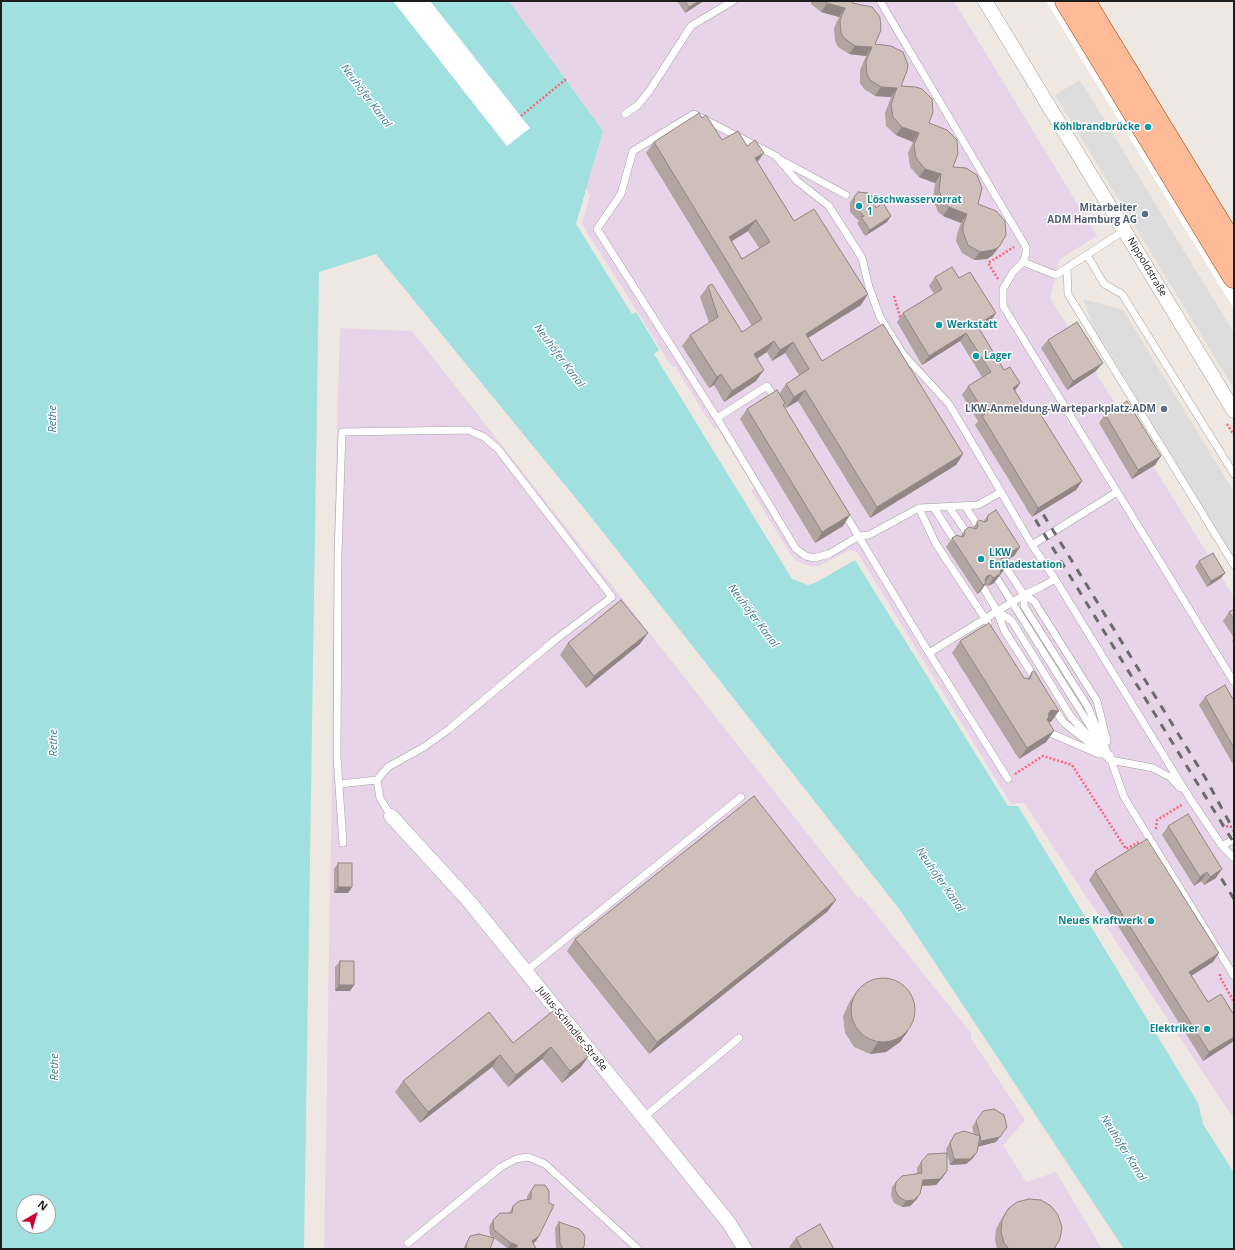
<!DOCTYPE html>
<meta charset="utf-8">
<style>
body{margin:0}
#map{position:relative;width:1235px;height:1250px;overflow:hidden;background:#efe8e2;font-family:"Open Sans",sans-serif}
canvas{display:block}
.frame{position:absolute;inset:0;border:2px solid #1d1d1d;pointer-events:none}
.north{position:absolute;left:16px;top:1194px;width:40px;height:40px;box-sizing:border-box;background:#fff;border:1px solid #a5a5a5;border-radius:50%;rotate:38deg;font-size:11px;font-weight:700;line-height:16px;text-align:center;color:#1d1d1d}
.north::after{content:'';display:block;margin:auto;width:14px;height:18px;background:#cb0030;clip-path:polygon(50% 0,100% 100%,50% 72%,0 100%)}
</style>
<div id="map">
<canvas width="1235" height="1250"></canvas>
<div class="frame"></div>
<div class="north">N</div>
</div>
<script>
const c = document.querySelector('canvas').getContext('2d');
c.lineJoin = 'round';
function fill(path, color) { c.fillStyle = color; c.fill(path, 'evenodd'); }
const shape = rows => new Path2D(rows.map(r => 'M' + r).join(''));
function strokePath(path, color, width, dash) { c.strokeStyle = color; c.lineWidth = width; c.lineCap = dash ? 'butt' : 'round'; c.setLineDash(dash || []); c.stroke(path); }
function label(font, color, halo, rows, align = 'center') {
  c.font = font + ' "Open Sans",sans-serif'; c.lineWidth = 3; c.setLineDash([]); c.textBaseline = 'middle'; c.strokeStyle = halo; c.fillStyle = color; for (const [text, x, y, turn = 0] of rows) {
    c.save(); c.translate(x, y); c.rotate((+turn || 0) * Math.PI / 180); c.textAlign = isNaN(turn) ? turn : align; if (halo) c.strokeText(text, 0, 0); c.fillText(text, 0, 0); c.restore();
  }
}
const industrial = shape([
 [509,1,954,1,1097,236,1060,259,1050,298,1234,597,1234,1119,1024,803,1011,804,857,552,850,550,819,566,809,566,797,561,791,555,751,490,754,488,717,428,714,429,675,366,672,367,582,224,590,195,586,189,603,131],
 [340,328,412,331,858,898,861,896,971,1033,971,1038,1025,1120,1003,1145,1026,1182,1056,1172,1102,1249,324,1249,332,782,333,565]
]);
const parking = shape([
 [1080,80,1234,333,1234,389,1055,95],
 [1083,299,1123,310,1234,492,1234,558,1093,326]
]);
const water = shape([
 [1,1,509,1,603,131,576,224,632,314,636,312,659,350,654,354,792,579,808,585,815,583,855,560,1008,806,1018,806,1198,1103,1203,1124,1234,1173,1234,1249,1124,1249,900,910,591,517,376,254,319,272,304,1249,1,1249],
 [24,1202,48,1202,48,1226,24,1226]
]);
const pier = shape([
 [393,1,430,1,530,128,507,146],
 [1046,1,1097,1,1234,226,1234,309]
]);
const path = shape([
 [521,116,566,79],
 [998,279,988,263,1014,247],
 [894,296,901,320],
 [1227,424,1234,435],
 [1015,774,1043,756,1072,765,1126,849,1139,842],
 [1222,826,1234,827],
 [1156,829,1157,820,1183,804],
 [1220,974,1220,977,1234,1002]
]);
const service = shape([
 [880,1,1026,247,1026,254,1023,262,1013,272,1003,289,1003,306,1234,682],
 [625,114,638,105,650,90,691,26,733,1],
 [779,159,846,195],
 [1087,255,1104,284,1122,294,1234,474],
 [1023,262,1056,275,1125,230],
 [1067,268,1068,294,1234,565],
 [717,418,767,386,776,400],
 [1001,492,978,505,919,508,869,535,859,536,829,554,814,558,806,556,796,549,717,418,597,229,621,194,633,151,694,114,776,156,797,181,829,206,862,258,869,287,880,317,903,354,949,404,1001,492,1032,545,1055,579],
 [965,506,978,526],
 [949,507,967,533],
 [919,508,936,544,988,623],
 [934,508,955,541],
 [844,512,929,653,1008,779],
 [1032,545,1117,492],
 [1003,563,1024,595,1034,601,1097,701,1107,741],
 [998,580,1102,745],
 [984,589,997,611,1004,630,1036,680],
 [1024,595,1024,606,1088,707,1108,754],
 [997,611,1012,621,1071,717,1111,760,1063,722,1052,705],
 [929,653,1024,595,1041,587,1055,579,1191,800],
 [1046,729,1048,732,1099,754],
 [1110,755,1111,760,1153,768,1170,777,1180,788],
 [1109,759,1111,760,1124,797,1234,976],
 [339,784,377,780],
 [1189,797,1222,846,1234,858],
 [343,843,337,757,338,555,342,432,468,430,484,437,498,449,612,597,555,640,449,729,424,747,388,767,377,780,380,798,391,816],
 [1222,846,1234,839],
 [526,971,741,797],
 [644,1117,739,1038],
 [408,1243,501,1167,516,1159,528,1157,545,1164,638,1249]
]);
const minor = shape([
 [985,1,1234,411],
 [391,816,468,900,729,1223,745,1249]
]);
const primary = shape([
 [1066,1,1234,277],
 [1084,1,1234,247]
]);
const rail = shape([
 [1035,501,1206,779,1234,831],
 [1027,506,1234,843],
 [1213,865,1234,899]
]);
const wall = shape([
 [677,1,704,1,685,13],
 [811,1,853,1,852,3,875,44,901,86,929,123,953,167,978,204,993,255,987,259,974,260,962,253,956,241,957,234,961,223,943,216,938,212,933,199,935,183,919,177,910,167,908,153,913,142,896,135,886,126,885,113,891,97,875,96,864,89,860,83,860,70,866,56,849,54,838,47,835,41,834,28,839,17,821,12,811,4],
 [702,118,722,140,747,146,794,221,861,305,808,338,822,361,963,454,956,465,870,518,798,401,786,408,784,405,783,406,850,515,843,526,815,543,740,419,747,409,779,394,786,384,799,375,785,353,772,361,767,352,757,359,756,381,724,402,714,385,709,388,682,346,690,335,709,323,700,297,708,286,742,332,752,326,646,153,654,142],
 [748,231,759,248,742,259,732,241],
 [854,197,876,208,887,222,865,236,857,223,859,221,850,212,850,202],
 [935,277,959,278,990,322,979,329,1004,370,1020,383,1015,391,1028,412,1082,481,1076,490,1032,517,975,425,978,421,962,395,968,386,982,377,960,341,922,365,897,322,903,313,934,294,929,286],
 [1048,340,1096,371,1067,390,1041,348],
 [1105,414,1161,456,1155,465,1132,479,1099,423],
 [988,515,1020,547,1014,556,1007,560,1004,558,1002,561,1006,567,994,583,988,586,985,585,980,592,977,594,946,547,952,538,960,537,965,530,973,528,977,522,983,522],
 [1199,561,1225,573,1221,578,1207,587,1195,567],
 [1234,609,1234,638,1223,621,1229,612],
 [1234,638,1234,644,1232,641],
 [960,641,1024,678,1027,679,1032,672,1051,722,1049,722,1054,731,1046,742,1019,759,952,653],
 [568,643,640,644,586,688,560,655],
 [1205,697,1234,701,1234,766,1199,705],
 [1168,826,1216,878,1204,885,1201,881,1194,886,1162,835],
 [338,863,352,887,348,893,334,893,334,869],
 [1095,871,1213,962,1191,976,1208,1002,1234,1041,1203,1061,1089,880],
 [828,911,649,1054,567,951,575,939],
 [340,961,354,985,350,991,335,991,335,967],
 [858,989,908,1031,900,1042,886,1052,870,1054,854,1047,845,1033,843,1016,850,1001],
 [553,1011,581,1067,562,1083,542,1059,508,1087,492,1067,420,1123,395,1092,403,1081,513,1043],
 [983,1111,996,1142,978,1146,973,1158,966,1164,950,1165,946,1149,951,1140,955,1134,974,1134,972,1127],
 [921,1162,943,1177,936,1185,922,1186,920,1194,916,1200,910,1206,902,1207,894,1203,891,1196,892,1187,896,1182,917,1173,917,1168],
 [535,1185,539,1236,536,1241,533,1243,536,1249,508,1249,494,1238,490,1249,463,1249,470,1236,492,1237,490,1235,489,1226,493,1220,509,1213,513,1206,527,1200,527,1196],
 [1008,1209,1054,1249,997,1249,995,1240,996,1229,1002,1218],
 [559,1222,584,1247,582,1249,556,1249,555,1228],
 [796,1238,834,1249,791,1249,789,1247]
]);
const shadedWall = shape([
 [699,1,704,1,685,13,689,7],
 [827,3,845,8,839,17,821,12],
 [855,46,872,47,866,56,849,54],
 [881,87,897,88,891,97,875,96],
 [902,127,919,133,913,142,896,135],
 [764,153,756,164,755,158],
 [925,169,941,174,935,183,919,177],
 [949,207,967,214,961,223,943,216],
 [891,216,887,222,865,236,870,230],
 [756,220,748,231,721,248,729,237],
 [999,247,993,255,987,259,974,260,980,252],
 [868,294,861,305,798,344,806,334],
 [996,313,990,322,970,334,977,325],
 [966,333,960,341,922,365,929,356],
 [774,341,767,352,746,365,754,354],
 [793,342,785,353,772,361,780,350],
 [1103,363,1096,371,1067,390,1073,381],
 [764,370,756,381,724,402,732,391],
 [721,374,714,385,709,388,717,377],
 [1020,383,1014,392,1013,388],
 [805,390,798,401,786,408,794,397],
 [963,454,956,465,870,518,877,507],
 [1161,456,1155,465,1132,479,1138,470],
 [1082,481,1076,490,1032,517,1038,508],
 [850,515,843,526,815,543,822,532],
 [1020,547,1014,556,1007,560,1013,551],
 [1009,549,999,566,995,568,1006,550],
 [1001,567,1006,567,994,583,988,586],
 [1225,573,1221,578,1207,587,1211,581],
 [990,575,984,584,983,585,987,576],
 [986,583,980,592,977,594,983,585],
 [648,633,640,644,586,688,594,676],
 [1051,710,1059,711,1051,722,1042,722],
 [1054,731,1046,742,1019,759,1027,748],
 [1222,869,1216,878,1204,885,1210,877],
 [1207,872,1201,881,1194,886,1200,877],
 [338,887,352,887,348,893,334,893],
 [836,900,828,911,649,1054,657,1042],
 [1219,953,1213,962,1183,981,1189,972],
 [339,985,354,985,350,991,335,991],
 [908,1031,900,1042,886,1052,870,1054,878,1042],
 [1234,1037,1234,1041,1203,1061,1209,1052],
 [551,1047,542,1059,508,1087,516,1075],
 [500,1055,492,1067,420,1123,428,1112],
 [589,1056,581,1067,562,1083,570,1071],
 [1000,1137,996,1142,977,1147,981,1141],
 [977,1152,973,1158,966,1164,950,1165,954,1159],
 [947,1171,943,1177,936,1185,919,1186,923,1180],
 [920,1194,916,1200,910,1206,902,1207,906,1201],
 [539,1236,536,1241,529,1247,532,1241],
 [511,1243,517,1245,514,1249,507,1249]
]);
const building = shape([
 [685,1,699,1,689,7,685,1],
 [824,1,853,1,852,3,872,7,880,17,881,30,875,44,891,46,903,52,908,65,907,71,901,86,916,87,922,89,932,99,933,112,929,123,947,130,957,140,958,154,953,167,966,168,977,175,982,188,978,204,996,211,1005,221,1006,235,999,247,993,250,980,252,968,245,963,232,963,225,967,214,949,207,944,203,939,191,941,174,925,169,916,158,914,145,919,133,902,127,893,117,891,104,897,88,881,87,870,80,867,74,866,61,872,47,855,46,844,38,841,33,840,20,845,8,827,3,824,1],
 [699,113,702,118,706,115,722,140,738,131,747,146,755,140,764,153,755,158,794,221,814,209,868,294,806,334,822,361,883,324,963,454,877,507,805,390,794,397,786,384,809,369,793,342,780,350,774,341,754,354,764,370,732,391,721,374,717,377,690,335,718,317,708,286,712,284,742,332,762,319,654,142,699,113],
 [756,220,770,242,742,259,729,237,756,220],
 [858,192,868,193,872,196,876,208,883,203,891,216,870,230,861,217,864,216,854,206,854,197,858,192],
 [952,267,959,278,970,272,996,313,977,325,1004,370,1010,367,1020,383,1013,388,1028,412,1036,407,1082,481,1038,508,982,416,985,414,968,386,991,372,966,333,929,356,903,313,942,289,935,277,952,267],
 [1077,322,1103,363,1073,381,1048,340,1077,322],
 [777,390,785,403,783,405,850,515,822,532,747,409,777,390],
 [1127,401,1161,456,1138,470,1105,414,1127,401],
 [996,510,1020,547,1013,551,1009,549,1006,550,1005,557,1001,559,1006,567,1001,567,1000,574,994,578,990,575,987,576,985,580,986,583,983,585,952,538,957,535,961,537,964,536,965,530,969,527,976,529,978,526,977,522,980,520,984,522,987,521,988,515,996,510],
 [1213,553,1225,573,1211,581,1199,561,1213,553],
 [621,600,648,633,594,676,568,643,621,600],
 [1234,609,1234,620,1229,612,1234,609],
 [989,623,1024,678,1030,679,1032,672,1034,671,1059,711,1051,710,1048,714,1049,717,1047,719,1054,731,1027,748,960,641,989,623],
 [1225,685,1234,701,1234,748,1205,697,1225,685],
 [754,796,836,900,657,1042,575,939,754,796],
 [1188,814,1222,869,1210,877,1207,872,1200,877,1168,826,1188,814],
 [1147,839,1219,953,1189,972,1208,1002,1221,994,1234,1015,1234,1037,1209,1052,1095,871,1147,839],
 [338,863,352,863,352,887,338,887,338,863],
 [340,961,354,961,354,985,339,985,340,961],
 '851 1010a32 32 0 1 1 64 0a32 32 0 1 1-64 0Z',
 [553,1011,589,1056,570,1071,551,1047,516,1075,500,1055,428,1112,403,1081,489,1012,513,1043,553,1011],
 [994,1109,1004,1115,1007,1127,1000,1137,981,1141,980,1136,977,1152,970,1159,954,1159,950,1143,955,1134,964,1131,980,1136,976,1121,983,1111,994,1109],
 [947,1153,947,1171,940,1179,923,1180,920,1194,914,1200,906,1201,899,1197,895,1190,896,1182,902,1176,922,1173,921,1162,928,1154,947,1153],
 [535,1185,545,1185,549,1191,549,1203,554,1205,539,1236,532,1241,536,1249,517,1249,517,1245,511,1243,494,1230,493,1220,500,1213,512,1213,513,1206,519,1201,531,1199,531,1191,535,1185],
 [1029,1199,1041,1200,1051,1206,1058,1215,1062,1227,1060,1239,1054,1249,1009,1249,1004,1243,1001,1232,1002,1220,1008,1209,1017,1202,1029,1199],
 [559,1222,579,1229,583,1233,585,1237,584,1247,581,1249,563,1249,560,1243,559,1222],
 [820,1224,834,1249,802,1249,796,1238,820,1224],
 [479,1234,494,1238,490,1249,467,1249,466,1245,470,1236,479,1234]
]);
const markers = [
 [1148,127,4,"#0f9aa8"],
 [859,206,4,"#0f9aa8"],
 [1145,214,4,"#5c6f8a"],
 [939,325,4,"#0f9aa8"],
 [976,356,4,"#0f9aa8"],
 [1164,409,4,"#5c6f8a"],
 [981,559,4,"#0f9aa8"],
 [1151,921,4,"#0f9aa8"],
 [1207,1029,4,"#0f9aa8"]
];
const cultureNames = [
 ["Köhlbrandbrücke",1140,127,"right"],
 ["Löschwasservorrat",867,200],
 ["1",867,212],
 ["Werkstatt",947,325],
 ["Lager",984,356],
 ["LKW",989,553],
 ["Entladestation",989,565],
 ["Neues Kraftwerk",1143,921,"right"],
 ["Elektriker",1199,1029,"right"]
];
const serviceNames = [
 ["Mitarbeiter",1137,208],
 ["ADM Hamburg AG",1137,220],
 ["LKW-Anmeldung-Warteparkplatz-ADM",1156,409]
];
const streetNames = [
 ["Nippoldstraße",1147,267,59],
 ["Julius-Schindler-Straße",572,1029,51]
];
const waterNames = [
 ["Neuhöfer Kanal",366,96,53],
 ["Neuhöfer Kanal",559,356,53],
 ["Rethe",53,419,-90],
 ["Neuhöfer Kanal",753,616,53],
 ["Rethe",54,743,-90],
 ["Neuhöfer Kanal",940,880,55],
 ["Rethe",55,1067,-90],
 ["Neuhöfer Kanal",1123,1148,58]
];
fill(industrial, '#e8d4e9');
fill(parking, '#ddd');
fill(water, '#a0e0df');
fill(pier, '#fff');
strokePath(service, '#a1a1a1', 8);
strokePath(minor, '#a1a1a1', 15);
strokePath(primary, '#974100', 23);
strokePath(path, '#ff6478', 2.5, [2, 2]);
strokePath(service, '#fff', 7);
strokePath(minor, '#fff', 14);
strokePath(primary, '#ffba98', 22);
strokePath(rail, '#6b6b6b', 3, [8, 8]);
fill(wall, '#b2a4a1');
fill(shadedWall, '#918683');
fill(building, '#cfbfbb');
strokePath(building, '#918683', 1);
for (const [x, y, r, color] of markers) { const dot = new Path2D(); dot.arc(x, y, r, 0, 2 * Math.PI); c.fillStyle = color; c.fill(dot); strokePath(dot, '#fff', 1.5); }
label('bold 10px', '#0d838f', '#fff', cultureNames, 'left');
label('bold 10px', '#4e5e75', '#fff', serviceNames, 'right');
label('10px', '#1d1d1d', '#fff', streetNames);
label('italic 11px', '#3a7b92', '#fff', waterNames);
</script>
